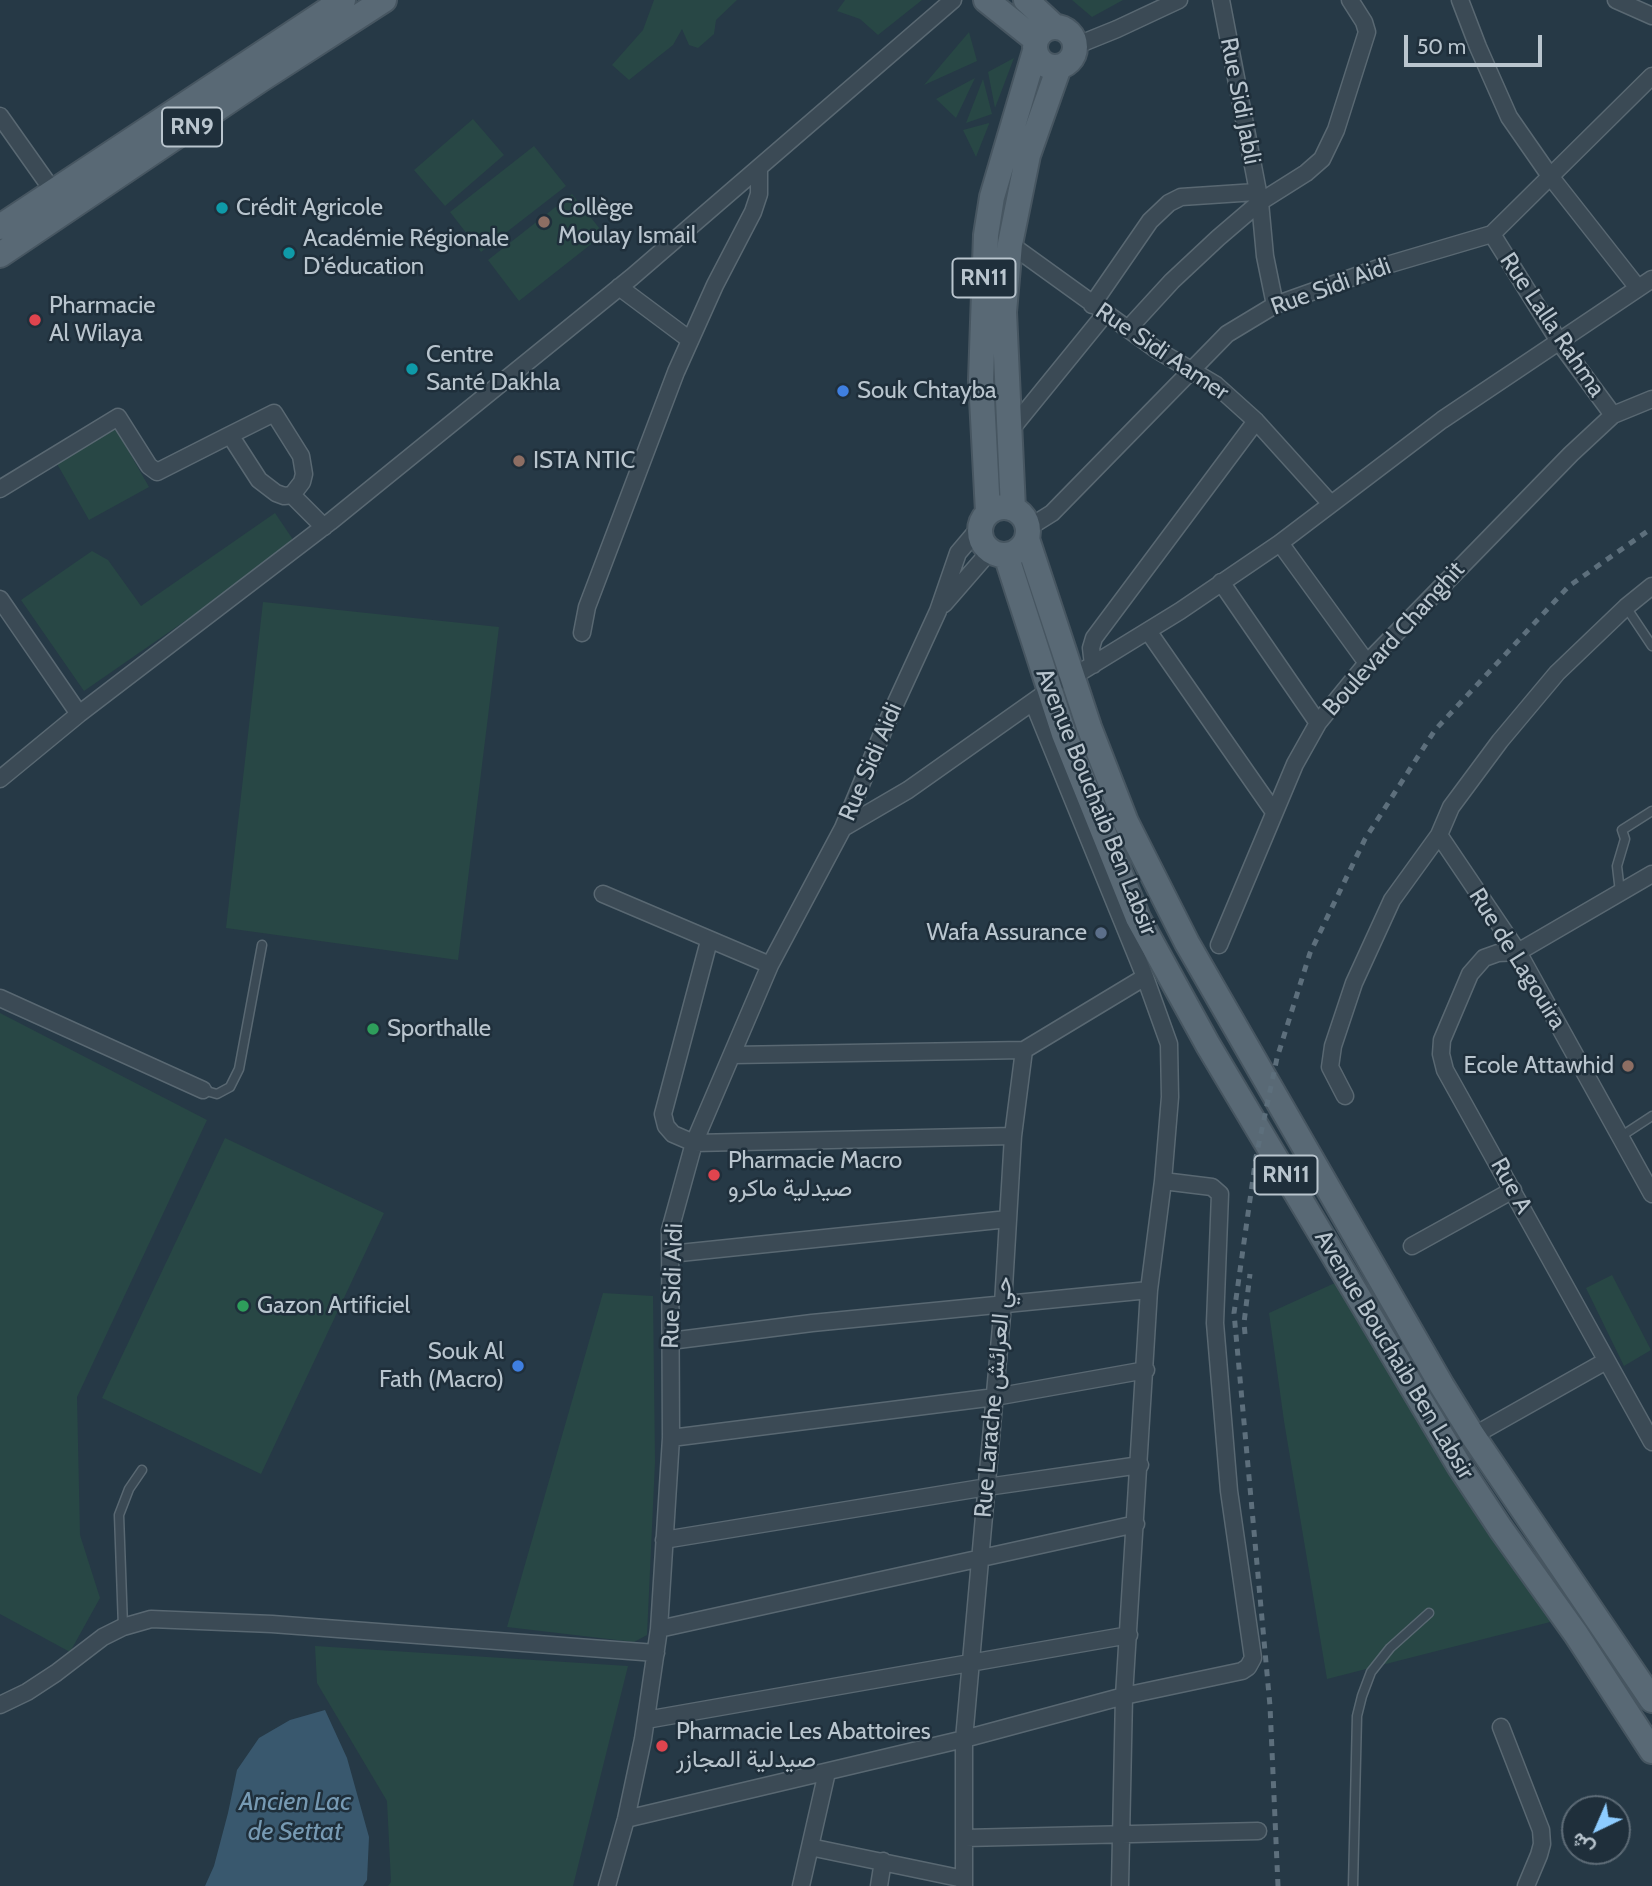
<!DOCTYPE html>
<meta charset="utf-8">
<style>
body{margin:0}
#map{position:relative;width:1652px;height:1886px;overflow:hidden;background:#263946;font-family:Cabin,Vazirmatn,sans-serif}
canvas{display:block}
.north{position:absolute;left:1561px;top:1795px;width:70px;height:70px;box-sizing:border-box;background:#1f2f3b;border:2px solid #5d6b76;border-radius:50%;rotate:224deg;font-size:19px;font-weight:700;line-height:28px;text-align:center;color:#b9c5ce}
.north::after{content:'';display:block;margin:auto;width:24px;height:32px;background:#8dccff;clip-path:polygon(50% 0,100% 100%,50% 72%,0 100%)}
.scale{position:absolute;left:1404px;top:35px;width:138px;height:32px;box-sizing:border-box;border:4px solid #b9c5ce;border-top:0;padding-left:9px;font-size:21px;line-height:24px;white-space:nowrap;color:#b9c5ce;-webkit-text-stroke:5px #1f2f3b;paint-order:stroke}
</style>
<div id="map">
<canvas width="1652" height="1886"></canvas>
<div class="north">ش</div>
<div class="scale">50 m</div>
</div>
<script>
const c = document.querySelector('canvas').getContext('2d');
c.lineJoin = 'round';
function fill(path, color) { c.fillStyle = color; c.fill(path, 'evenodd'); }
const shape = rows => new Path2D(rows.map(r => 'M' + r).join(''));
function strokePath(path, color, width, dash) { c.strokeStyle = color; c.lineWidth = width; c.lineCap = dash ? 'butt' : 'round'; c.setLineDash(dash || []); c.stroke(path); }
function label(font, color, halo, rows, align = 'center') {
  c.font = font + ' Cabin,Vazirmatn,sans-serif'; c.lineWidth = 5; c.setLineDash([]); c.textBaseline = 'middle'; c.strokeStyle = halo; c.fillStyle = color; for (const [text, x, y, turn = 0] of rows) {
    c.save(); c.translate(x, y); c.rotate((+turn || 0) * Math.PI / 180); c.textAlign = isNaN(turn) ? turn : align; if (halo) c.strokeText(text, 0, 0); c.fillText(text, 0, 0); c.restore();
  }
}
const green = shape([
 [654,0,737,0,716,20,714,34,698,48,689,45,682,29,673,45,629,80,612,65,643,30],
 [845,0,922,0,878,35,860,19,837,11],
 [1072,0,1123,0,1092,17],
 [969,32,977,61,924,85],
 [1014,58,995,108,988,72],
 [975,78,956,118,936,99],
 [983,79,992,114,966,123],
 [473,119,504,155,445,206,414,170],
 [989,123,989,124,976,157,963,130],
 [534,146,566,186,481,252,450,212],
 [572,194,604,234,519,301,488,260],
 [116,429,149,487,89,520,56,462],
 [275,513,296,544,84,691,21,600,92,551,108,560,141,606],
 [263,602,499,627,458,960,226,928],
 [0,1013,207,1120,77,1397,80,1535,100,1598,70,1652,0,1614],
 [225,1138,384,1213,261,1474,102,1398],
 [1612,1275,1651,1350,1624,1366,1586,1288],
 [1337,1282,1562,1619,1327,1679,1284,1421,1269,1313],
 [603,1293,653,1296,655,1462,647,1635,634,1642,507,1627],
 [315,1646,628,1666,573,1886,388,1886,391,1882,387,1801,317,1683]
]);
const water = shape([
 [325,1710,347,1758,369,1837,367,1880,363,1886,205,1886,214,1866,228,1813,237,1770,259,1738,290,1720]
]);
const service = shape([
 [1626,607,1652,646],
 [1620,892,1617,866,1625,839,1622,830,1652,811],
 [203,1090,217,1094,230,1087,239,1069,262,945],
 [1620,1137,1652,1116],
 [123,1627,119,1515,129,1489,142,1470],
 [1353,1886,1357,1716,1362,1696,1371,1672,1390,1648,1429,1613]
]);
const minor = shape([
 [1221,0,1260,202,1265,256,1275,305],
 [1460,0,1478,47,1509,117,1550,176,1638,288],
 [1616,0,1652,16],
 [1075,46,1117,29,1179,0],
 [0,116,53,191],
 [1492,234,1560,343,1613,415],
 [1010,244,1157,350,1216,385,1256,421,1331,504],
 [619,287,690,340],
 [1092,305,1150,221,1169,203,1181,197,1256,192],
 [1128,329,1172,281,1218,238,1260,202,1306,173,1322,159,1336,130,1367,32,1364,22,1350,0],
 [1009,432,1105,314],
 [230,435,274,413,301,456,304,474,302,482,292,495],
 [0,489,118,417,149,466,157,472,230,435,259,480,276,493,284,496,292,495,324,527],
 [1028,528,1052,513,1227,334,1275,305,1387,265,1492,234,1652,76],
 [1280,543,1367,663],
 [1221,582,1318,723],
 [0,599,79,714],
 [944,604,990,551],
 [1148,631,1274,812],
 [582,633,587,607,676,372,715,285,753,212,759,194,759,168],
 [1093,665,1091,648,1094,638,1256,421],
 [1066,681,1180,611,1280,543,1442,420,1652,279],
 [1033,702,1145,977,1169,1044,1170,1097,1163,1181,1149,1290,1124,1696,1120,1886],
 [0,779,79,714,330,522,632,277,953,0],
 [843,828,908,790,1041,696],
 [1439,835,1518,952,1652,1194],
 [1652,874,1518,952,1498,953,1484,958,1470,974,1442,1040,1441,1054,1445,1070,1652,1442],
 [603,894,770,965],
 [709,941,663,1114,666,1126,673,1134,694,1143,1013,1136],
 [1219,945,1295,764,1318,723,1367,663,1571,454,1613,415,1652,399],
 [0,998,203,1090],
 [733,1055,1024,1050,1145,977],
 [1345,1096,1330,1067,1333,1046,1354,983,1392,900,1439,835,1451,807,1500,741,1557,673,1626,607,1652,586],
 [1412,1246,1513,1190],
 [670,1254,1008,1219],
 [670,1341,812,1323,1149,1290],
 [1473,1436,1606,1361],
 [671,1438,995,1397,1146,1370],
 [664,1540,987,1487,1140,1465],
 [659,1629,1136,1524],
 [0,1705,27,1692,56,1673,103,1637,123,1627,151,1619,272,1624,656,1653],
 [646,1720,1129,1635],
 [1501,1727,1541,1830,1542,1844,1539,1855,1526,1886],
 [626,1819,964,1739,1124,1696,1242,1671,1248,1667,1253,1658,1229,1491,1215,1323,1220,1194,1212,1187,1163,1181],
 [965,1838,1258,1831],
 [810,1847,964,1879],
 [607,1886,626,1819,643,1739,659,1629,671,1438,670,1230,694,1143,770,965,843,828,887,722,938,611,958,553,980,527],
 [801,1886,827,1772],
 [879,1886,883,1861],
 [964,1886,964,1739,1003,1304,1013,1136,1024,1050]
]);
const primary = shape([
 [986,0,1036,40],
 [1026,0,1055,27],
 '1035 47a20 20 0 1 1 40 0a20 20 0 1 1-40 0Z',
 [0,227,343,0],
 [0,255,260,80,384,0],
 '980 531a24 24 0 1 1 48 0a24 24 0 1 1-48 0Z',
 [1013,509,1004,312,1010,244,1028,155,1059,67],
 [988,512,981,380,986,235,992,197,1035,51],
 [1027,539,1089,727,1126,822,1187,943,1442,1386,1473,1436,1652,1700],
 [1006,555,1064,734,1138,918,1208,1045,1460,1467,1501,1529,1576,1634,1652,1751]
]);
const rail = shape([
 [1245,1334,1244,1323,1250,1274],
 [1278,1886,1270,1706,1234,1313,1256,1157,1277,1058,1310,953,1365,839,1435,730,1569,586,1652,528]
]);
const markers = [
 [222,208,7,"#0f9aa8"],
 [544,222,7,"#8d6e63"],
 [289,253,7,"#0f9aa8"],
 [35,320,7,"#e0444e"],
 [412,369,7,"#0f9aa8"],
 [843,391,7,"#3f7fe0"],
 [519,461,7,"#8d6e63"],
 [1101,933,7,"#5c6f8a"],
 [373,1029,7,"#2e9e5b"],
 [1628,1066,7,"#8d6e63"],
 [714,1175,7,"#e0444e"],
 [243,1306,7,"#2e9e5b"],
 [518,1366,7,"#3f7fe0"],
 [662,1746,7,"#e0444e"]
];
const shields = [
 [192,127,60],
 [984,278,63],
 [1286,1175,63]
];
const shieldNames = [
 ["RN9",192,127],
 ["RN11",984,278],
 ["RN11",1286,1175]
];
const streetNames = [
 ["Rue Sidi Jabli",1240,101,79],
 ["Rue Sidi Aidi",1331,287,-20],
 ["Rue Lalla Rahma",1552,325,56],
 ["Rue Sidi Aamer",1162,352,34],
 ["Boulevard Changhit",1394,639,-48],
 ["Rue Sidi Aidi",871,762,-67],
 ["Avenue Bouchaib Ben Labsir",1096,802,68],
 ["Rue de Lagouira",1517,959,58],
 ["Rue A",1511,1186,61],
 ["Rue Sidi Aidi",673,1286,-88],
 ["Avenue Bouchaib Ben Labsir",1394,1355,59],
 ["Rue Larache حي العرائش",994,1397,-85]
];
const poiNames = [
 ["Crédit Agricole",236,208],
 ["Collège",558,208],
 ["Moulay Ismail",558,236],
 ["Académie Régionale",303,239],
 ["D'éducation",303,267],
 ["Pharmacie",49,306],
 ["Al Wilaya",49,334],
 ["Centre",426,355],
 ["Santé Dakhla",426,383],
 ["Souk Chtayba",857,391],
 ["ISTA NTIC",533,461],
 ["Wafa Assurance",1087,933,"right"],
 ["Sporthalle",387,1029],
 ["Ecole Attawhid",1614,1066,"right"],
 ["Pharmacie Macro",728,1161],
 ["صيدلية ماكرو",728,1189],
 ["Gazon Artificiel",257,1306],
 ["Souk Al",504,1352,"right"],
 ["Fath (Macro)",504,1380,"right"],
 ["Pharmacie Les Abattoires",676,1732],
 ["صيدلية المجازر",676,1760]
];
const waterNames = [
 ["Ancien Lac",295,1802],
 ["de Settat",295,1832]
];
fill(green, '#284745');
fill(water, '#39586e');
strokePath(service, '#596872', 11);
strokePath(minor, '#596872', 19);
strokePath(primary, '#475661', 28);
strokePath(service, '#3b4a55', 8);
strokePath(minor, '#3b4a55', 16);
strokePath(primary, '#596975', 24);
strokePath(rail, '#5d6f7c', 5, [7, 7]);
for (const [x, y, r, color] of markers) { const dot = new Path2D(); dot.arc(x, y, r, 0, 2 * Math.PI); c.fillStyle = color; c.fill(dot); strokePath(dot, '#1f2f3b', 2.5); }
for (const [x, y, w] of shields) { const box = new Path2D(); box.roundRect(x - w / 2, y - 19.5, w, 39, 5); c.fillStyle = '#1f2f3b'; c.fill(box); strokePath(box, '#b9c5ce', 2); }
label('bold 23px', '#b9c5ce', null, shieldNames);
label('24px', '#b9c5ce', '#1f2f3b', streetNames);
label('24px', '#b9c5ce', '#1f2f3b', poiNames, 'left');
label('italic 26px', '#779ab3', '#1f2f3b', waterNames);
</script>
